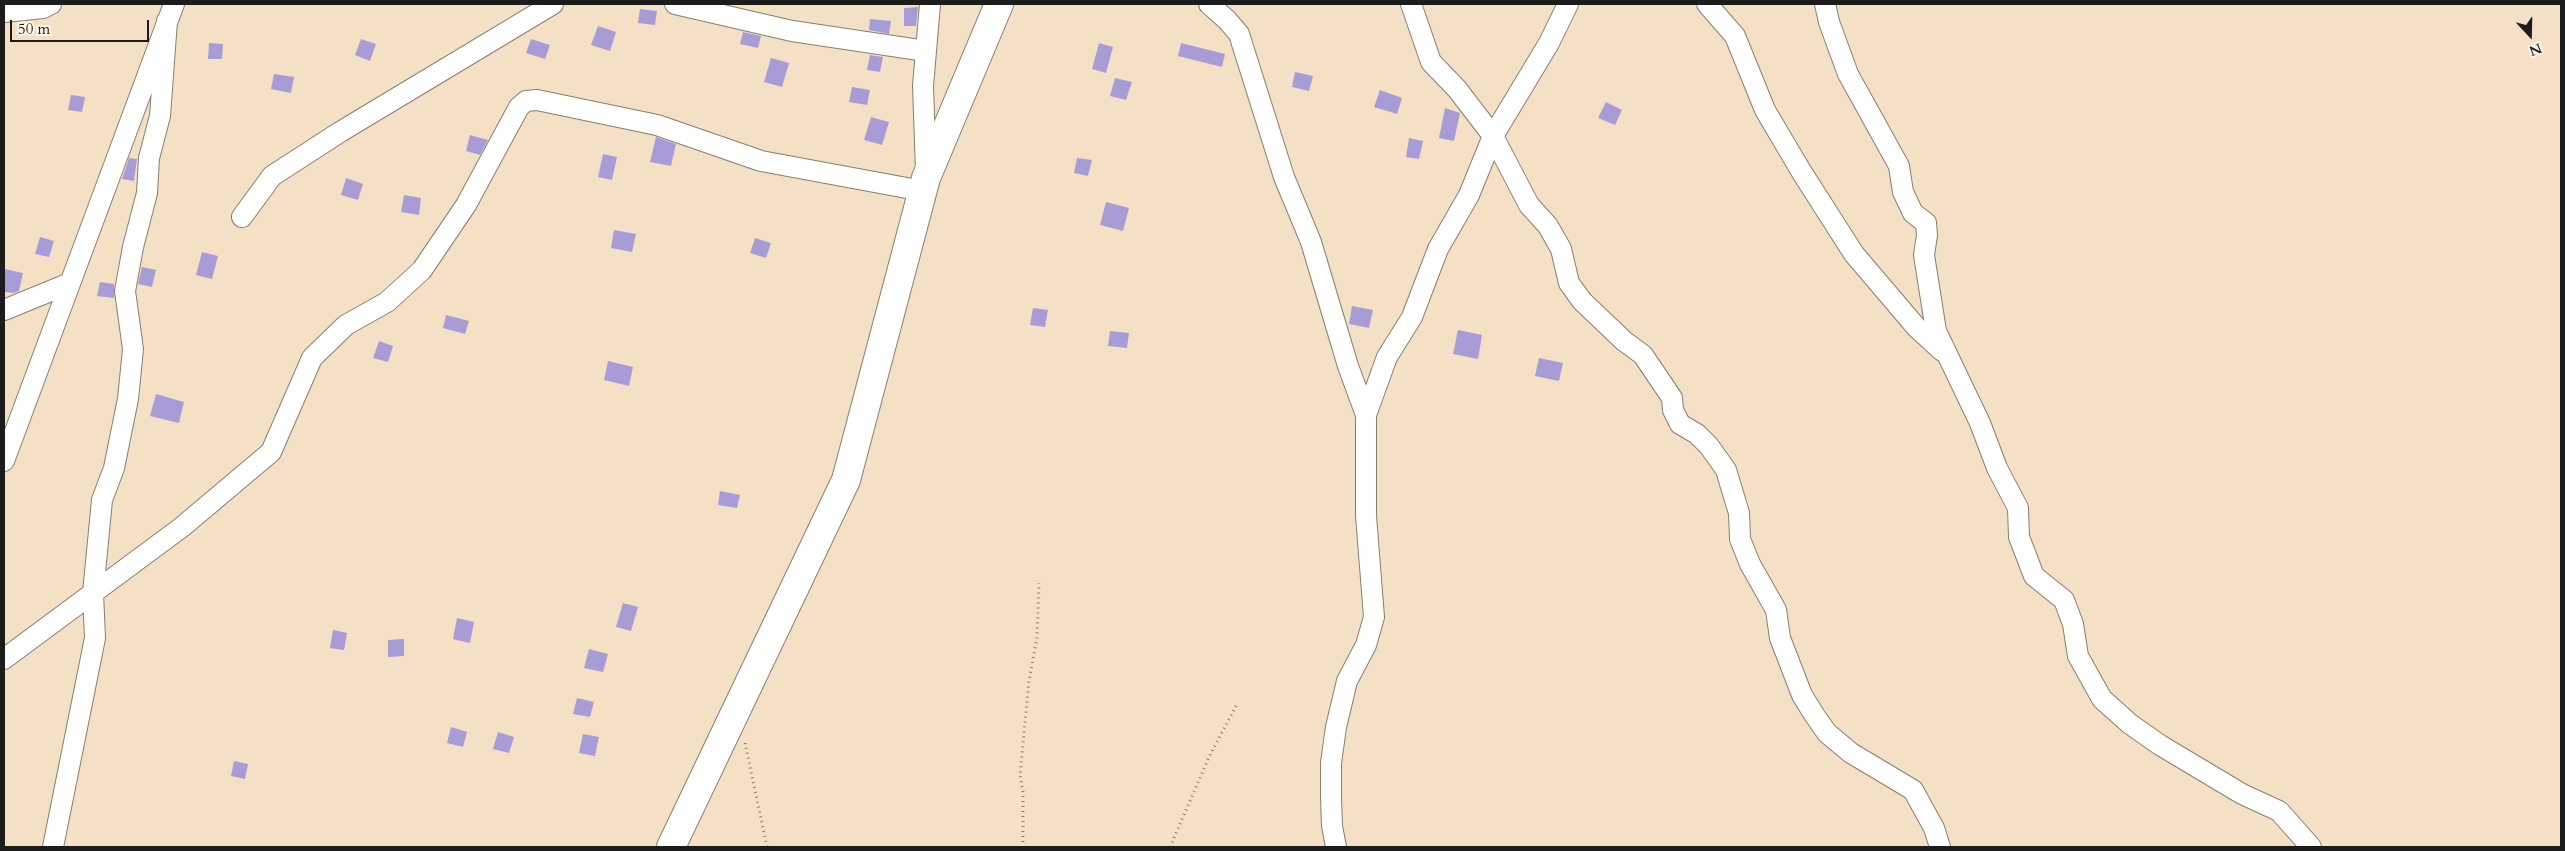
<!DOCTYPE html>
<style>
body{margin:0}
#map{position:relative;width:2565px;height:851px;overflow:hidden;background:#f4e1c5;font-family:Cardo,serif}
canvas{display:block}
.frame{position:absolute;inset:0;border:5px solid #1c1c1c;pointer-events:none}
.north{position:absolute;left:2505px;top:10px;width:50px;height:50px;-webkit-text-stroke:4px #fcf5e5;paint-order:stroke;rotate:159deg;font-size:14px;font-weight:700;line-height:20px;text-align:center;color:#1c1c1c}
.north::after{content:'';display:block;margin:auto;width:18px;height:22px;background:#1c1c1c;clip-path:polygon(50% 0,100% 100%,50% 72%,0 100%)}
.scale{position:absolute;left:10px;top:20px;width:139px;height:22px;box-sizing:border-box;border:2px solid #1c1c1c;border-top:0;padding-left:6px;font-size:15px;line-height:18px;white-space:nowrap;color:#1c1c1c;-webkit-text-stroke:4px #fcf5e5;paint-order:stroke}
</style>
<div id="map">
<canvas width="2565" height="851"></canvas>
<div class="frame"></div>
<div class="north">N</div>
<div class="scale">50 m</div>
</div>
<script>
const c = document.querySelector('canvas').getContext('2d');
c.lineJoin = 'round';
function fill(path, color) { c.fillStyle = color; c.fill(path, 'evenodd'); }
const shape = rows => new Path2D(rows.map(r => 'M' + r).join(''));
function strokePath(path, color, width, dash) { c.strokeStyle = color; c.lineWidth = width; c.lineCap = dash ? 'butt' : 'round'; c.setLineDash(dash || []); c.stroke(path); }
const building = shape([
 [918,7,916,26,904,26,904,8],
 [640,9,657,11,655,25,638,23],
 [870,19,891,21,889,34,869,30],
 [598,26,616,32,610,51,591,45],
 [743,32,761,36,758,48,740,44],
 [361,39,376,44,370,61,355,55],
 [531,39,550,45,545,59,526,53],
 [209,43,223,44,222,59,208,59],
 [1099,43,1113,47,1106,73,1092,69],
 [1181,43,1225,54,1222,67,1178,56],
 [870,55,883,57,880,72,867,70],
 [771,58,789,63,782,87,764,82],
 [1295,72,1313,76,1309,91,1292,87],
 [274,74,294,77,291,93,271,89],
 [1115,78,1132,82,1126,100,1110,96],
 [852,87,870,90,867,105,849,102],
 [1380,90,1402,98,1397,114,1374,107],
 [71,95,85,97,82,112,68,110],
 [1606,102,1622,110,1615,125,1598,118],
 [1445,108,1460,113,1454,141,1439,138],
 [871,117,889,122,882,145,864,140],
 [470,135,488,140,480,155,466,151],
 [656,137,676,144,671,166,650,162],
 [1409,138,1423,141,1419,159,1406,157],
 [603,154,617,157,612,180,598,177],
 [129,158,137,159,134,181,122,179],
 [1077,158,1092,160,1088,176,1074,173],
 [346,178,363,184,358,200,341,195],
 [404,195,421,198,419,215,401,212],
 [1106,202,1129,208,1123,231,1100,225],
 [614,230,636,234,632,252,611,248],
 [40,237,54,241,49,257,35,254],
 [755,238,771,243,766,258,750,253],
 [202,252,218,256,212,279,196,275],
 [142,267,156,270,152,287,138,284],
 [4,269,23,273,19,291,14,293,4,292],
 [100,282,114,284,114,298,97,296],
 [1352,306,1373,310,1369,328,1349,324],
 [1033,308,1048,310,1045,327,1030,325],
 [446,315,469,321,465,334,443,328],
 [1458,330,1482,335,1478,359,1453,354],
 [1110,331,1129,333,1127,348,1108,346],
 [379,341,393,346,388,362,373,358],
 [1539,358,1563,363,1559,381,1535,376],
 [608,361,633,367,629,386,604,380],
 [156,394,184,402,179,423,150,416],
 [720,491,740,495,737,508,718,505],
 [623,603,638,607,631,631,616,627],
 [457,618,474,622,470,643,453,639],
 [333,630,347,633,344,650,330,648],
 [404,639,404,656,388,657,388,640],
 [589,649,608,654,603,672,584,668],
 [577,698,594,702,590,717,573,714],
 [451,727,467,732,463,747,447,743],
 [498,732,514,737,509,753,493,749],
 [583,734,599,737,595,756,579,753],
 [234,761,248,764,245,779,231,776]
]);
const path = shape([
 [745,743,767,847],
 [1023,847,1023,792,1020,775,1029,681,1037,637,1039,583],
 [1170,847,1209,757,1237,704]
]);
const street = shape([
 [675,4,792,31,926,51],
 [1209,4,1227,20,1239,34,1284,177,1311,242,1348,366,1366,415,1366,516,1374,617,1366,645,1347,681,1336,727,1331,763,1331,798,1332,826,1336,847],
 [1411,4,1431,62,1457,89,1493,136,1529,205,1548,226,1561,249,1569,283,1582,301,1624,341,1643,355,1672,398,1673,410,1680,424,1697,434,1709,446,1726,470,1739,513,1740,539,1750,564,1776,610,1780,638,1802,695,1815,716,1827,733,1851,753,1913,790,1934,828,1940,847],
 [1707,4,1735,36,1765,110,1801,171,1854,254,1917,328,1942,351],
 [1825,4,1829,22,1848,74,1899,166,1903,192,1913,213,1926,223,1927,235,1924,255,1936,331,1980,423,1997,468,2018,508,2019,537,2034,576,2064,600,2073,624,2078,656,2102,699,2130,724,2160,745,2242,794,2279,811,2311,847],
 [4,12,43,8,51,4],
 [926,171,923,86,930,4],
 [242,217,272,176,340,132,553,4],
 [4,310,70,283],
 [1366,415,1387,357,1412,317,1438,249,1469,195,1493,136,1549,43,1568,4],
 [4,461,174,4],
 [4,659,182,527,271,452,312,358,346,325,387,302,422,270,466,205,519,107,526,101,537,100,657,125,761,161,923,191],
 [53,847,95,638,93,593,102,500,114,468,128,399,133,349,125,291,133,247,147,193,149,158,160,116,167,21]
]);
const secondary = shape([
 [671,847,846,480,926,178,999,4]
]);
fill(building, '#a89cd6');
strokePath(street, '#887e70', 22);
strokePath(secondary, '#887e70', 30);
strokePath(path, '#887e70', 3, [1, 4]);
strokePath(street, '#fff', 20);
strokePath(secondary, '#fff', 28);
</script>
